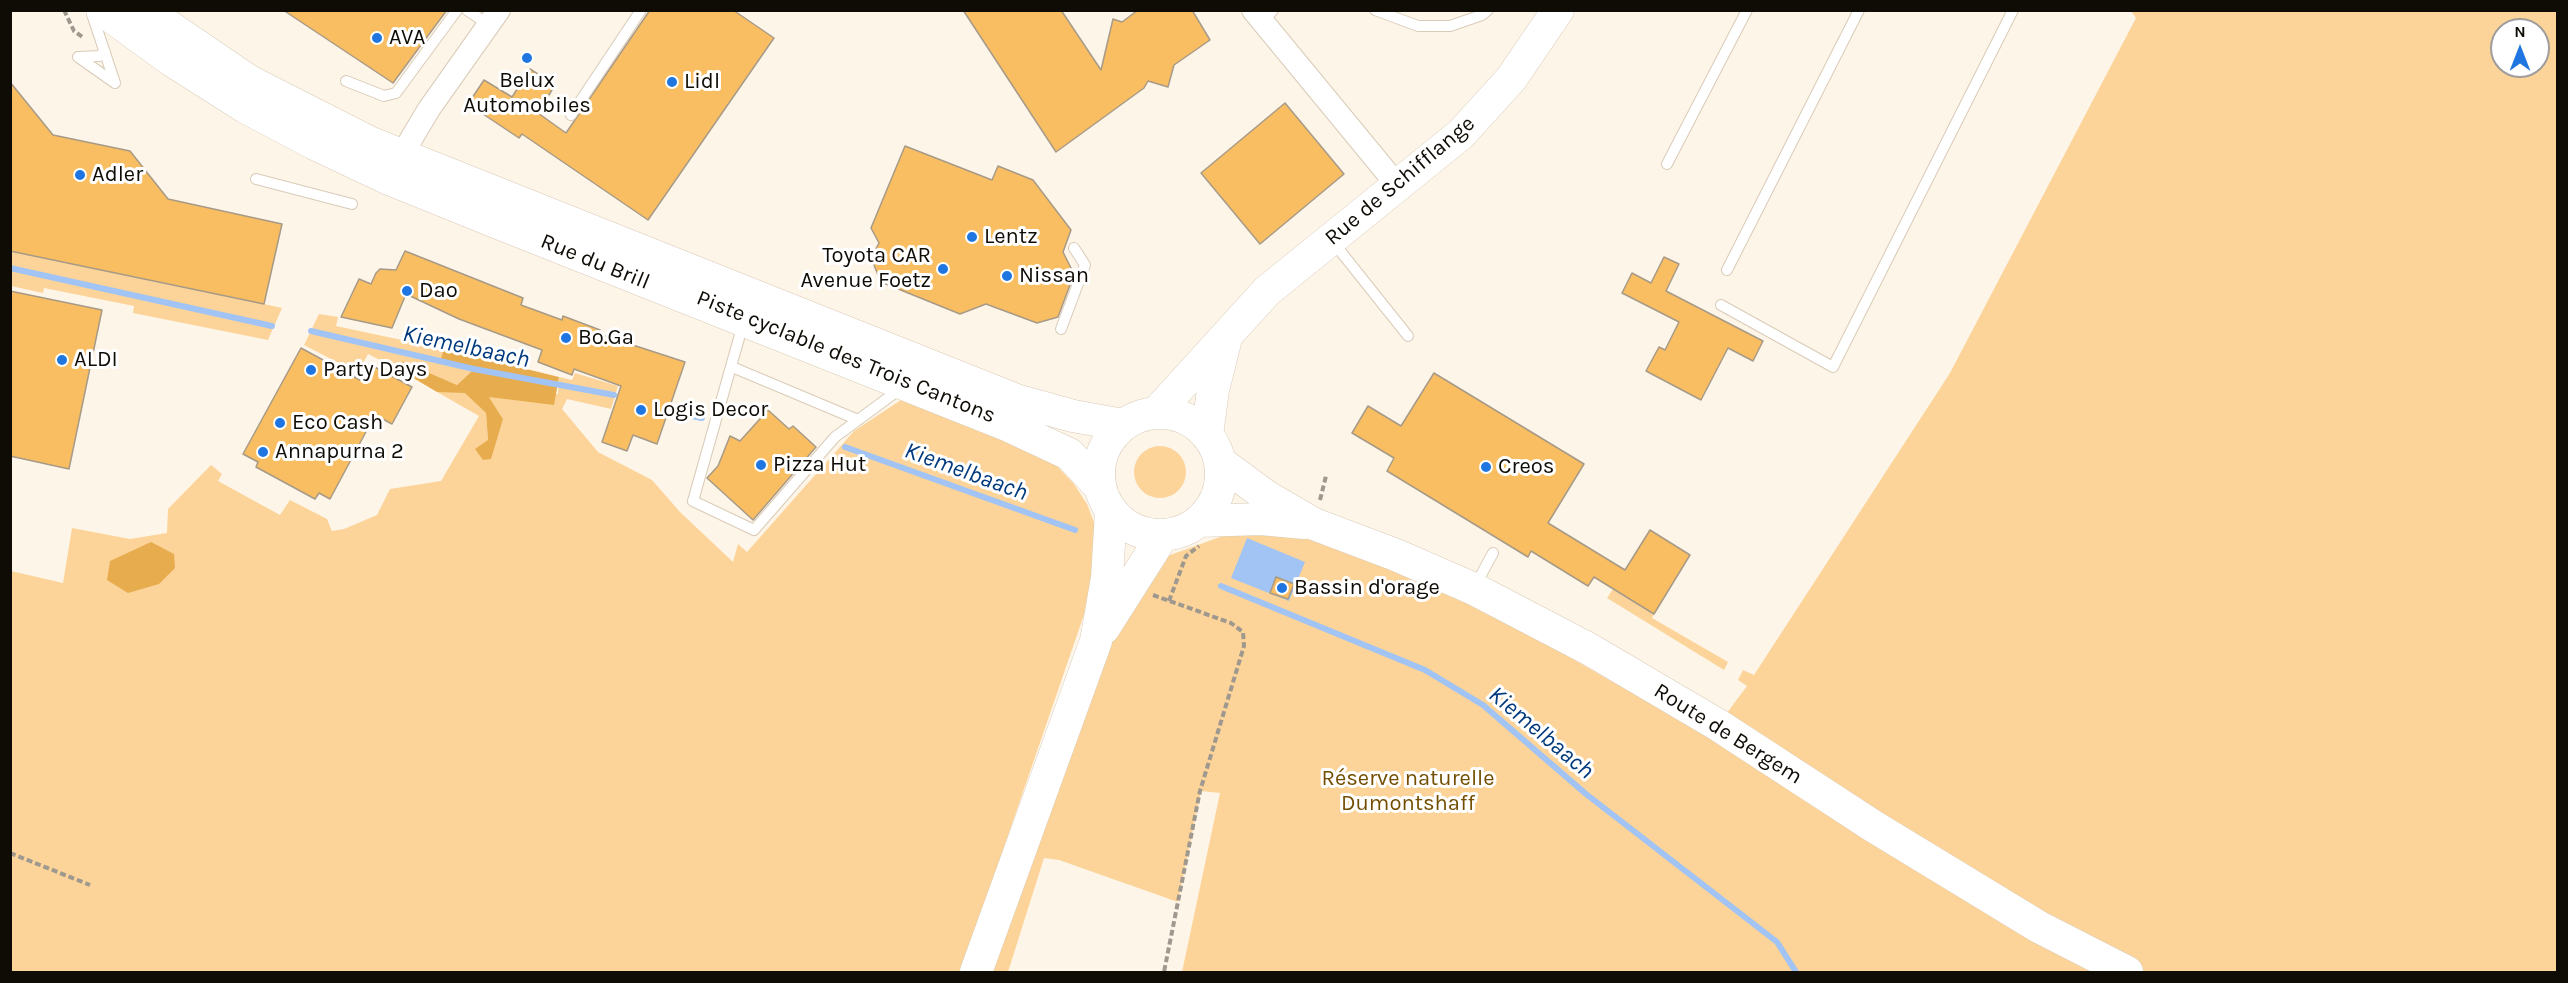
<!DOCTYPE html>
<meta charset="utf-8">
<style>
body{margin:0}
#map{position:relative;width:2568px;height:983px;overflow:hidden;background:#fef5e9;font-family:Karla,sans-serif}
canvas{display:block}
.frame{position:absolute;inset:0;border:12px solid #0f0b05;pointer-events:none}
.north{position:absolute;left:2490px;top:18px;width:60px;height:60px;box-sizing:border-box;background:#fff;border:2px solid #9f9d9b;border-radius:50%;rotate:0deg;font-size:16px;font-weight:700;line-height:24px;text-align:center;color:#0f0b05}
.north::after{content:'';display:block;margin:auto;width:21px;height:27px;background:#1f76e0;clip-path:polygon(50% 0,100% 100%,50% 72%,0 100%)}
</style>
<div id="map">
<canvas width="2568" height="983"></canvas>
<div class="frame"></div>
<div class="north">N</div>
</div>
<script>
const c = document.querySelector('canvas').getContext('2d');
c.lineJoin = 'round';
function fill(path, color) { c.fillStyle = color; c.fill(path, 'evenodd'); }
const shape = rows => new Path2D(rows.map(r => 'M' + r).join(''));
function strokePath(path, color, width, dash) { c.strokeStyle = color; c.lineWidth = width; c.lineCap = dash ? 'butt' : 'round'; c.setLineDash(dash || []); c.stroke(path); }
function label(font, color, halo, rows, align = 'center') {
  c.font = font + ' Karla,sans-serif'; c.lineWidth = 6; c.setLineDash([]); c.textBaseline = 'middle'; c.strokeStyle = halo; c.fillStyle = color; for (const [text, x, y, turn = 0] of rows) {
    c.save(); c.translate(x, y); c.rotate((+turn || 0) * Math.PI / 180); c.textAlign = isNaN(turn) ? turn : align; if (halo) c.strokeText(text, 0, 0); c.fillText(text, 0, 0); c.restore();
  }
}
const green = shape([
 [2131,11,2557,11,2557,972,1182,972,1220,793,1201,791,1178,902,1059,860,1044,858,1008,972,977,972,1096,641,1162,558,1231,533,1305,537,1340,548,1445,593,1538,639,1644,700,1718,725,1747,686,1738,680,1743,670,1754,675,1950,373,2136,18],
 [2502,30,2538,30,2538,66,2502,66],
 [11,251,264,304,282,308,268,340,133,313,134,306,44,288,43,293,11,286,11,288],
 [319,314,338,317,336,326,444,349,441,360,474,369,457,385,402,361,398,369,368,354,361,367,352,370,304,345],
 [575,373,618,386,611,409,567,399,562,409,598,452,652,480,680,512,733,562,738,544,747,552,854,431,904,398,1004,438,1056,465,1074,484,1087,504,1095,525,1098,574,961,972,11,972,11,571,63,583,72,528,130,539,167,533,168,509,211,465,222,474,218,481,280,515,290,500,327,519,332,531,344,529,377,515,390,489,441,481,479,416,437,392,465,392,486,413,488,440,495,441,503,419,489,397,558,394,559,377,572,380],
 '1134 472a26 26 0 1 1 52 0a26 26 0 1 1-52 0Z',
 [1613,589,1654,614,1652,618,1728,662,1724,670,1607,598]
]);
const forest = shape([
 [444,349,559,377,554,405,489,397,503,419,491,459,483,460,475,449,488,440,486,413,465,393,437,392,398,369,402,361,457,385,474,369,440,361],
 [151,542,174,554,175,568,159,584,128,593,107,580,110,561]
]);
const water = shape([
 [1247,538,1305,562,1289,601,1231,578]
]);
const stream = shape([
 [10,268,272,326],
 [311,331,474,369,614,395],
 [687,415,702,418],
 [845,447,1075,530],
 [1221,586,1425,670,1483,705,1586,794,1777,942,1796,972]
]);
const building = shape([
 [283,10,447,10,393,83,283,10],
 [650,10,733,10,774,38,648,220,522,134,519,138,468,104,484,80,512,97,530,69,555,85,538,113,566,133,650,10],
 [963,10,1061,10,1101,70,1113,19,1122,22,1138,10,1192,10,1210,40,1174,65,1168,87,1148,81,1144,88,1056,152,963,10],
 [10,82,53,135,130,151,168,199,282,224,264,304,10,251,10,82],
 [1285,103,1344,174,1260,244,1201,173,1285,103],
 [905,146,992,180,998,166,1033,180,1071,230,1063,252,1074,274,1058,317,1037,323,986,304,960,314,881,282,871,258,879,243,871,228,905,146],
 [405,251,523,298,521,305,562,320,563,316,600,330,599,334,685,362,657,444,633,435,627,451,602,442,621,386,574,369,572,375,538,362,542,350,459,319,406,294,392,328,341,317,359,279,371,284,376,273,380,269,396,270,405,251],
 [1664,257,1679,264,1666,291,1763,341,1753,361,1728,348,1701,400,1646,371,1659,347,1665,350,1679,322,1622,293,1632,273,1651,283,1664,257],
 [10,291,102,310,69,469,10,456,10,291],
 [301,348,360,380,369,364,412,387,392,424,375,415,330,499,319,493,315,499,256,467,258,462,243,454,301,348],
 [1434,373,1584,464,1548,523,1625,570,1650,530,1690,555,1654,614,1594,577,1588,586,1531,551,1528,557,1387,471,1394,458,1352,433,1368,406,1401,426,1434,373],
 [768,410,789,429,793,426,816,447,753,520,707,478,718,466,730,436,740,441,768,410],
 [1276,577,1294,584,1288,599,1270,593,1276,577]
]);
const path = shape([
 [64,10,74,31,84,38],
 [1320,500,1326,476],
 [1153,595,1231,623,1243,632,1244,646,1200,791,1164,972],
 [1169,601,1186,556,1199,546],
 [10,853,90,885]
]);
const lane = shape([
 [467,10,489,25],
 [1375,10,1418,26,1450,26,1482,15,1488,10],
 [92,14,115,83],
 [1263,22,1273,10],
 [78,57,115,83],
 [78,57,99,56,105,52],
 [346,81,384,96,396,93,457,10],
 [571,115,641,10],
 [1667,164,1747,10],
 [256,179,352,204],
 [1333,242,1408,336],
 [1727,270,1859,10],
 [1721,305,1833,367,2013,10],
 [743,324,693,501,754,530,835,437,900,389],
 [1061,329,1085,265,1074,248],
 [732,367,856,419],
 [1475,586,1493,553]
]);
const street = shape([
 [1253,10,1398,186],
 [401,156,429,109,499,10]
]);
const secondary = shape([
 [102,10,171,60,245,107,313,143,389,179,493,221,1009,426,1069,454,1100,487],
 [145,10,249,81,369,142,1019,401,1073,416,1123,425],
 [1156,413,1267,291,1461,134,1511,79,1558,10],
 '1099 474a61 61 0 1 1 122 0a61 61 0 1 1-122 0Z',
 [1207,435,1213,390,1225,342],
 [1220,462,1266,496,1314,524,1396,555,1474,589,1589,649,1718,725,1873,826,2039,927,2127,972],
 [1199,521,1261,519,1304,523],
 [1104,628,1163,535],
 [976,972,1096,641,1107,578,1111,511]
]);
const markers = [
 [377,38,6,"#1f76e0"],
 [527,58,6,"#1f76e0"],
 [672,82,6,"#1f76e0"],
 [80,175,6,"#1f76e0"],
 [972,237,6,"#1f76e0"],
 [943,269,6,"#1f76e0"],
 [1007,276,6,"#1f76e0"],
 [407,291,6,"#1f76e0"],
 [566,338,6,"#1f76e0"],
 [62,360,6,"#1f76e0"],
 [311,370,6,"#1f76e0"],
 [641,410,6,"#1f76e0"],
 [280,423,6,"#1f76e0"],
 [263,452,6,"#1f76e0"],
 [761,465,6,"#1f76e0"],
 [1486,467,6,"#1f76e0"],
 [1282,588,6,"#1f76e0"]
];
const poiNames = [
 ["AVA",389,38],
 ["Belux",527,81,"center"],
 ["Automobiles",527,106,"center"],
 ["Lidl",684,82],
 ["Adler",92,175],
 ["Lentz",984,237],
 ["Toyota CAR",931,256,"right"],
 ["Avenue Foetz",931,281,"right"],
 ["Nissan",1019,276],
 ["Dao",419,291],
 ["Bo.Ga",578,338],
 ["ALDI",74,360],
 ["Party Days",323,370],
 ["Logis Decor",653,410],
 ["Eco Cash",292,423],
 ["Annapurna 2",275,452],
 ["Pizza Hut",773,465],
 ["Creos",1498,467],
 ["Bassin d'orage",1294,588]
];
const streetNames = [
 ["Rue de Schifflange",1400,181,-40],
 ["Rue du Brill",595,262,22],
 ["Piste cyclable des Trois Cantons",846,357,22],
 ["Route de Bergem",1728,734,32]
];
const parkNames = [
 ["Réserve naturelle",1408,779],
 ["Dumontshaff",1408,804]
];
const waterNames = [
 ["Kiemelbaach",466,347,12],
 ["Kiemelbaach",966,472,20],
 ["Kiemelbaach",1541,733,40]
];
fill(green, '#fcd499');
fill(forest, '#e6ac4e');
fill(water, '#a2c4f4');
strokePath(stream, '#a2c4f4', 6);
fill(building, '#f9be61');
strokePath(building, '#a79a87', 1.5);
strokePath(lane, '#d9cbb7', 12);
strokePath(street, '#d9cbb7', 24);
strokePath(secondary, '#d9cbb7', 33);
strokePath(path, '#9f988e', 4, [6, 3]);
strokePath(lane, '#fff', 10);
strokePath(street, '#fff', 22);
strokePath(secondary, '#fff', 32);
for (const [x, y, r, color] of markers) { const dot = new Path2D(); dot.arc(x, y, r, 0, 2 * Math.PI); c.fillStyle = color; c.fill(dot); strokePath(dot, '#fff', 2); }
label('22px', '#0f0b05', '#fff', poiNames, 'left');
label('22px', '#0f0b05', '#fff', streetNames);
label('22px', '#734e00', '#fff', parkNames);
label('italic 24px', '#003a7d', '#fff', waterNames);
</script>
